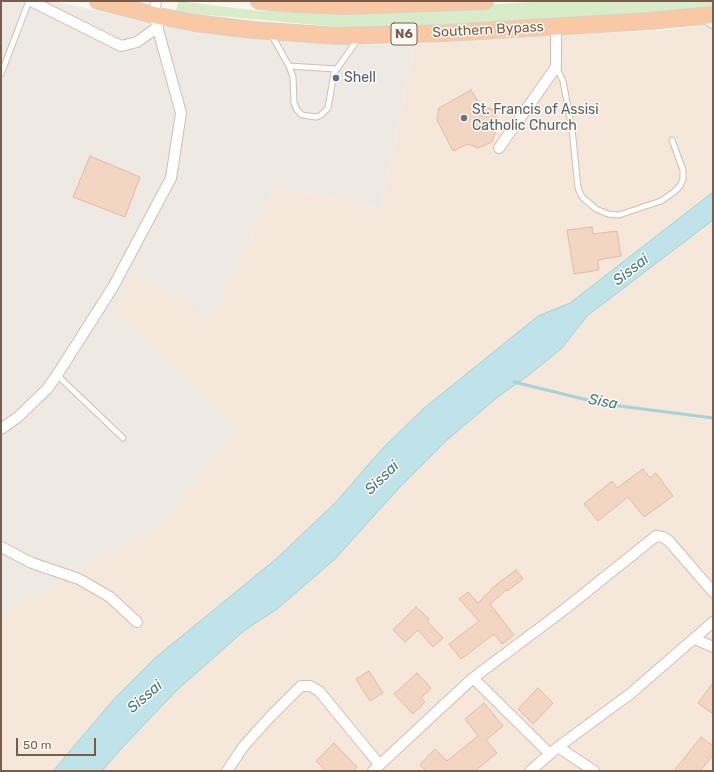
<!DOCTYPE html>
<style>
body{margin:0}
#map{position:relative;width:714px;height:772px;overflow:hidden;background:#fdf6ec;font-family:Rubik,sans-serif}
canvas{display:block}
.frame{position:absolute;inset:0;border:2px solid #7a5c4d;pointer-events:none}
.scale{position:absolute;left:16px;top:738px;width:80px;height:18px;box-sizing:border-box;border:2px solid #7a5c4d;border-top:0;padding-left:5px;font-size:12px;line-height:14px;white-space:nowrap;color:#7a5c4d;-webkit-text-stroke:3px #fffaf3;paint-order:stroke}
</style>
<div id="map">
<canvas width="714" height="772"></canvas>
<div class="frame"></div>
<div class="scale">50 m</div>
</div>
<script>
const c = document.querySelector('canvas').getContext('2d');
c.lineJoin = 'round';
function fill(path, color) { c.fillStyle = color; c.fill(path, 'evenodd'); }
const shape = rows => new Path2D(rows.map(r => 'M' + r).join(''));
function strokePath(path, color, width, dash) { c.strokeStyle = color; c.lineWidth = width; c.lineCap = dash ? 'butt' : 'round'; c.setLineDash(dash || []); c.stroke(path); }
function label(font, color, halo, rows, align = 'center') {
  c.font = font + ' Rubik,sans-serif'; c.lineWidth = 3; c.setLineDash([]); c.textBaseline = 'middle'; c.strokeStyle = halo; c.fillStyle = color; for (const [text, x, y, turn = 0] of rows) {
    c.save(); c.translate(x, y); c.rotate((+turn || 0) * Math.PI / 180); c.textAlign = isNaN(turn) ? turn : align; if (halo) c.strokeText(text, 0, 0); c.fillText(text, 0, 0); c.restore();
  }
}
const residential = shape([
 [713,24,713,771,1,771,1,615,159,526,239,429,116,311,133,273,212,319,276,186,381,209,415,43,510,37,667,30]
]);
const industrial = shape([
 [1,1,54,1,166,27,272,41,374,45,415,43,381,209,276,186,212,319,133,273,116,311,240,429,159,526,1,615]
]);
const green = shape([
 [179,1,259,11,434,8,548,1,713,1,713,7,661,13,522,21,349,28,175,12]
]);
const water = shape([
 [713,192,713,220,587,316,562,348,529,375,499,396,447,440,399,488,335,559,277,609,245,630,177,690,120,750,102,771,53,771,114,699,155,658,276,559,337,501,381,450,423,409,538,316,570,303,713,192]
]);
const stream = shape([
 [514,382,604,404,713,418]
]);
const building = shape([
 [471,90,481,106,492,109,499,121,492,142,478,148,468,144,453,151,437,120,439,108,471,90],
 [90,156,140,177,125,217,73,197,90,156],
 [592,227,593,234,617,231,621,256,598,260,599,270,574,274,567,230,592,227],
 [643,469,650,478,656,473,673,496,644,517,628,497,598,521,584,504,612,481,617,488,643,469],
 [516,570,523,579,507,591,506,590,490,604,514,635,502,644,494,634,461,659,449,644,479,621,459,599,468,592,478,603,496,585,516,570],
 [416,607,429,619,427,621,443,638,433,647,418,630,405,642,393,630,416,607],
 [369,671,383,693,370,701,356,679,369,671],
 [417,673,431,688,421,698,425,702,413,714,394,694,417,673],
 [713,683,713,714,698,703,713,683],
 [538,688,553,703,533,724,518,709,538,688],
 [484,703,503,726,486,740,497,753,475,771,426,771,420,765,435,749,447,761,478,736,465,719,484,703],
 [701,737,713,746,713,755,700,771,674,771,701,737],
 [334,743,357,767,353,771,326,771,316,761,334,743]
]);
const service = shape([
 [704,20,713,26],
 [271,34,289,66,293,77,294,103,297,110,302,115,316,117,321,115,328,108,334,73,358,39],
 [289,66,336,69],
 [556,67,563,81,572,129,578,188,582,197,596,209,608,214,619,215,661,201,674,192,680,186,683,179,683,170,672,140],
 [1,74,29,1],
 [57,375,123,438]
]);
const minor = shape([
 [31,1,121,46,137,42,158,27],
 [499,148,556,67,556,26],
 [1,429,18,417,47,389,57,375,113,287,171,178,181,113,154,15,156,1],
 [1,547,32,563,79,579,110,597,137,622],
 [695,639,713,647],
 [473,678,550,754],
 [558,747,594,771],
 [227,771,243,747,269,718,301,686,310,686,319,691,379,764],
 [373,771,473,678,565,609,656,536,663,537,669,541,713,592],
 [530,771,558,747,630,694,713,622]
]);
const trunk = shape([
 [98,1,154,15,195,23,253,30,338,36,445,33,650,21,713,15],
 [259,1,297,4,346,6,485,1]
]);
const markers = [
 [336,78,4,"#5c6f8a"],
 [464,118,4,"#6b7280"]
];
const shields = [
 [404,34,26]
];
const shieldNames = [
 ["N6",404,34]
];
const streetNames = [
 ["Southern Bypass",488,30,-3]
];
const serviceNames = [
 ["Shell",344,78]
];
const worshipNames = [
 ["St. Francis of Assisi",472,110],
 ["Catholic Church",472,126]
];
const waterNames = [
 ["Sissai",631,270,-38],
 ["Sisa",603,402,11],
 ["Sissai",382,478,-44],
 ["Sissai",145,697,-41]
];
fill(residential, '#f5e8da');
fill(industrial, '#efe9e4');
fill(green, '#d8ecc9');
fill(water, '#bfe3e8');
strokePath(water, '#a5d3da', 1);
strokePath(stream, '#a5d3da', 3);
fill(building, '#f3d5c3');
strokePath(building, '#e6bba3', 1);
strokePath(service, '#d1beb0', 7);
strokePath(minor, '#d1beb0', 12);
strokePath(trunk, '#dad1cd', 18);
strokePath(service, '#fff', 5);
strokePath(minor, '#fff', 10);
strokePath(trunk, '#f9c8a4', 16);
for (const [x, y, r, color] of markers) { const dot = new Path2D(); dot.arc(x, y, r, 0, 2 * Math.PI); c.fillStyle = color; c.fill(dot); strokePath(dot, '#fffaf3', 1.5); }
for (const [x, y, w] of shields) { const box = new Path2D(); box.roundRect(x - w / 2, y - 11, w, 22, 3); c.fillStyle = '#fffaf3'; c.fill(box); strokePath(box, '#7a5c4d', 1); }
label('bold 13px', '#7a5c4d', null, shieldNames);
label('14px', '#7a5c4d', '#fffaf3', streetNames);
label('14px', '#4e5e75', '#fffaf3', serviceNames, 'left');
label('14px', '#5b616d', '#fffaf3', worshipNames, 'left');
label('italic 15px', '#437c86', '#fffaf3', waterNames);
</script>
